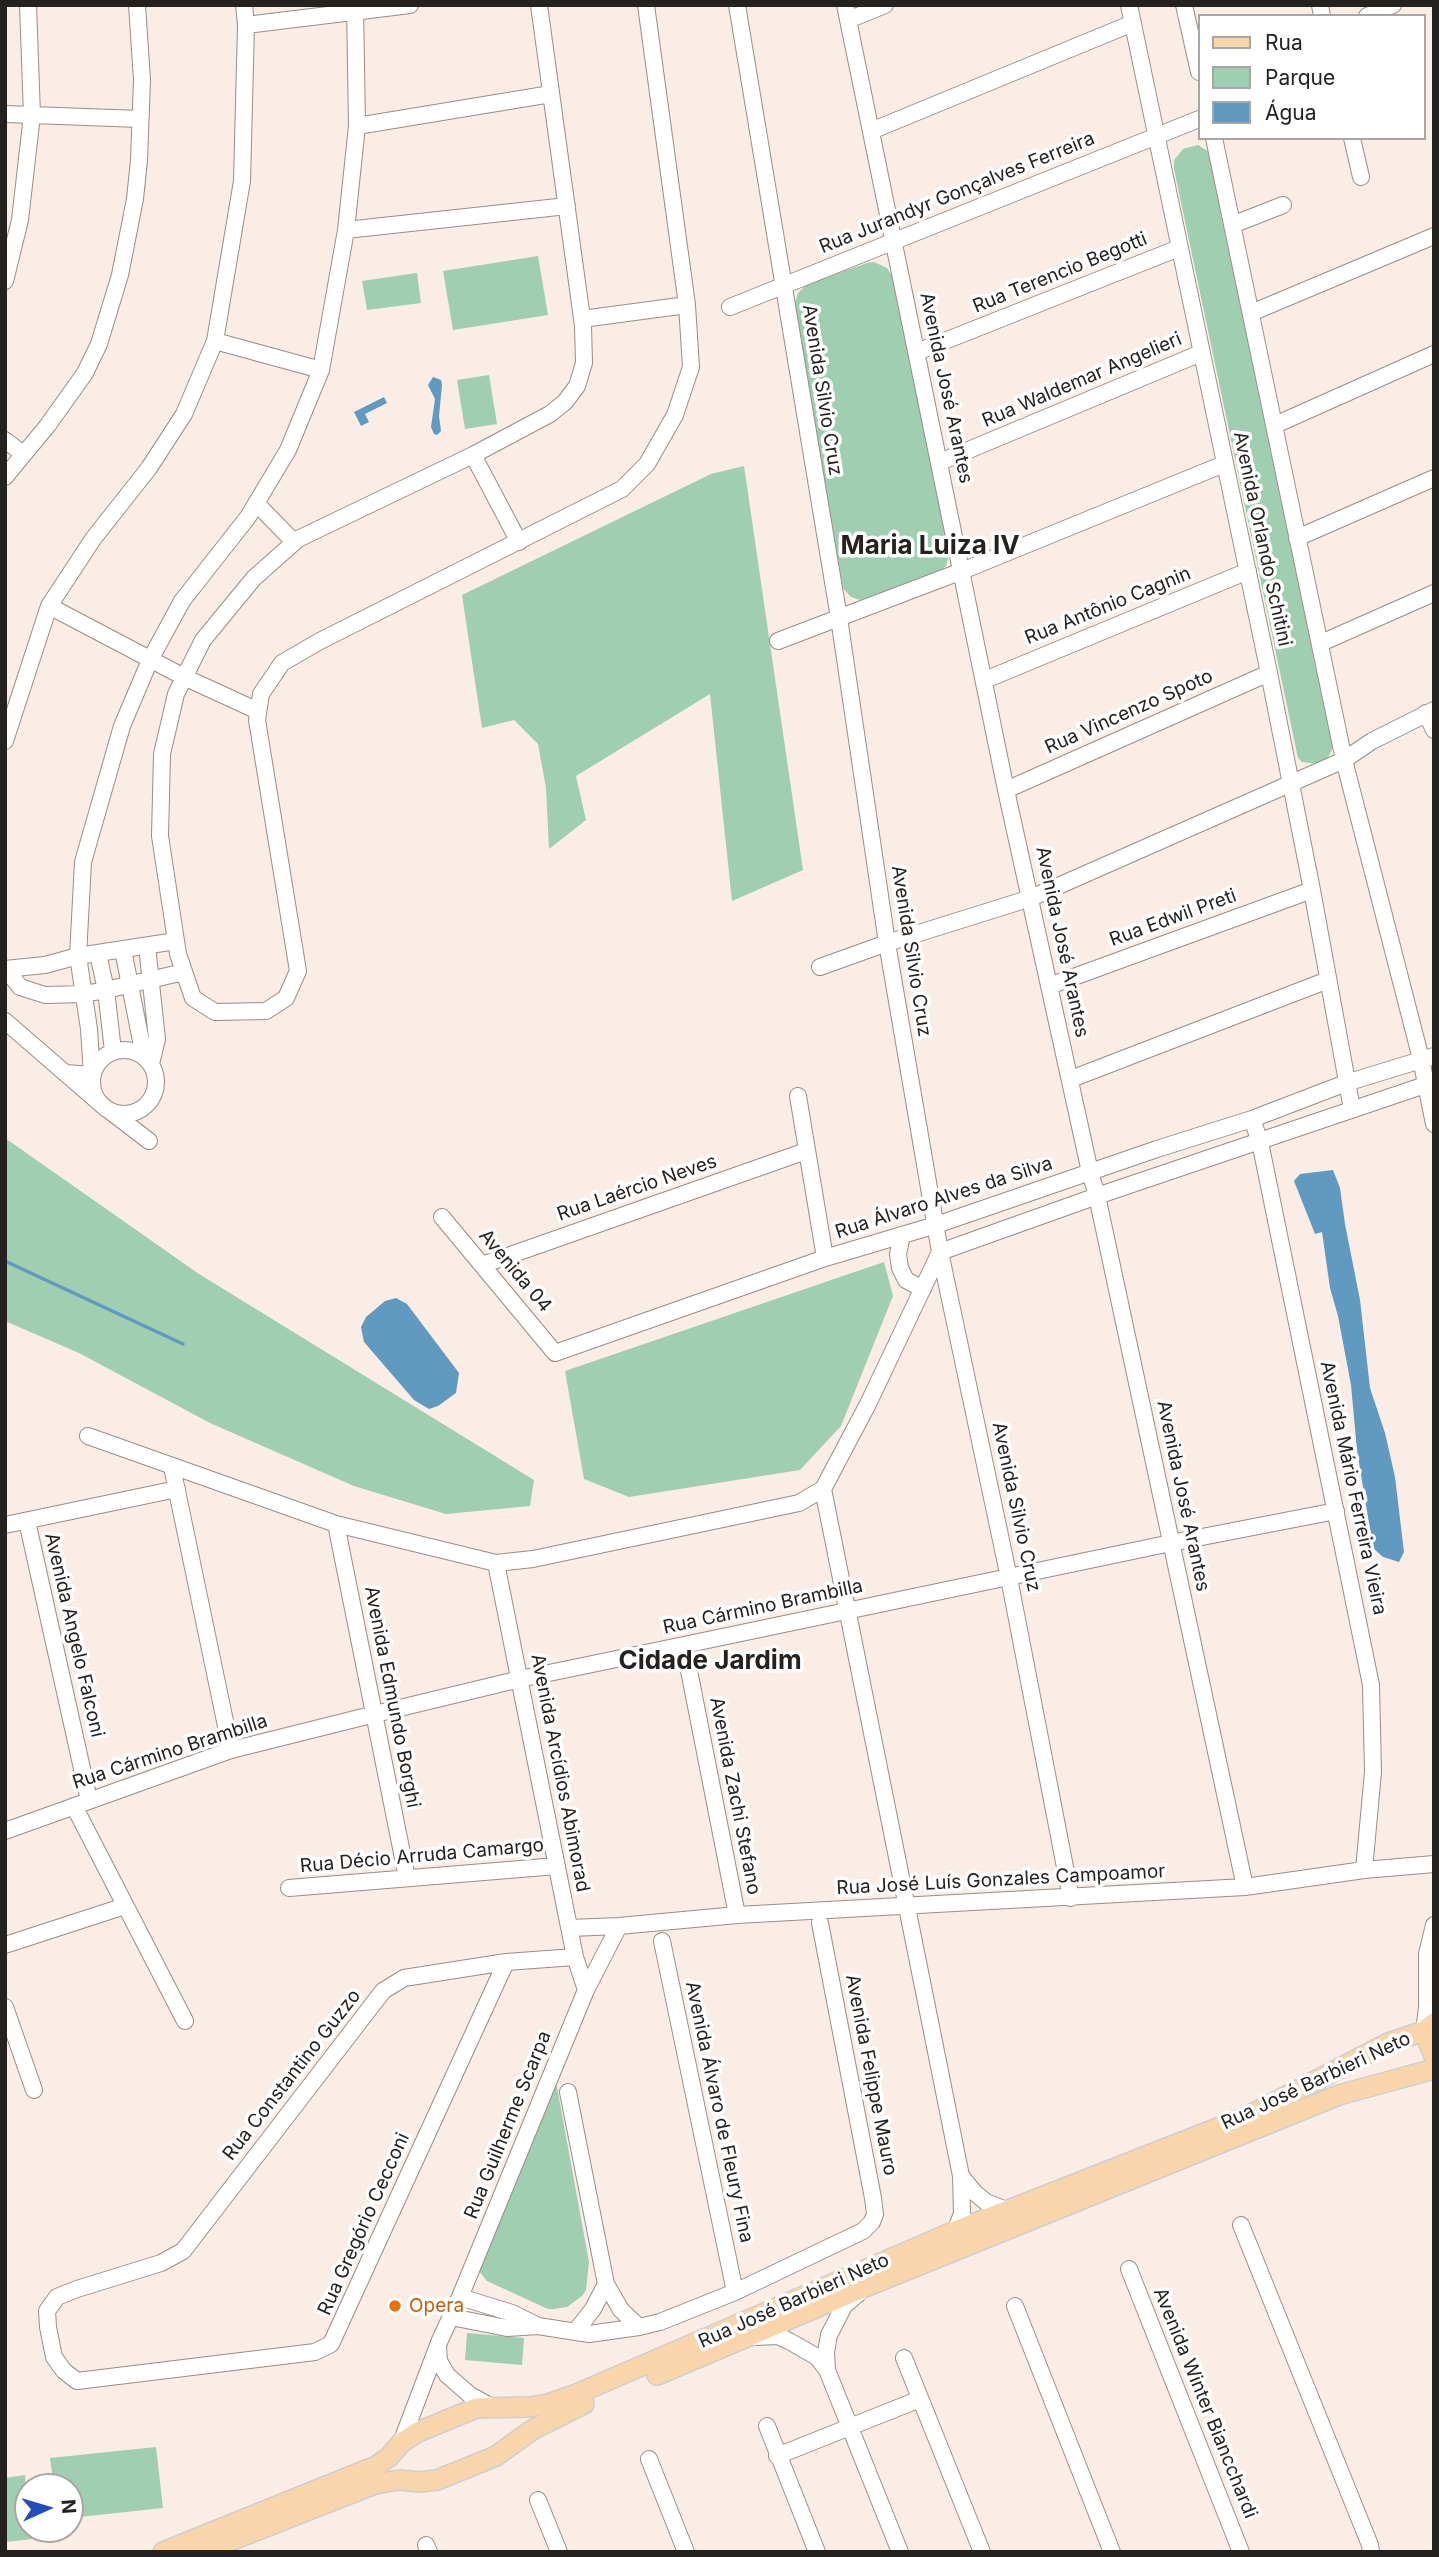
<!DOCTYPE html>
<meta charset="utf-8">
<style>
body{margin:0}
#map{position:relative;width:1439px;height:2557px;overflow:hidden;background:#f9ede6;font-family:Inter,sans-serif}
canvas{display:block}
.frame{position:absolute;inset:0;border:7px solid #25211f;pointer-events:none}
.legend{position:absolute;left:1198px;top:14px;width:228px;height:126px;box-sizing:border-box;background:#fff;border:2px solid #a8a6a5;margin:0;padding:9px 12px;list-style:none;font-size:21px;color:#25211f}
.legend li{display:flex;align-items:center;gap:14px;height:35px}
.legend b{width:35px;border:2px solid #a8a6a5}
.north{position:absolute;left:14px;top:2473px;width:70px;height:70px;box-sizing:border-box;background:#fff;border:2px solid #a8a6a5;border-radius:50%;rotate:86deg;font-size:19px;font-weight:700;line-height:28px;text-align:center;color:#25211f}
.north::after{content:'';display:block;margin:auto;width:24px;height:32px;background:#244cbb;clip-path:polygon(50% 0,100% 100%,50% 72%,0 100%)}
</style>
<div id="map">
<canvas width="1439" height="2557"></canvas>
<div class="frame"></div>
<ul class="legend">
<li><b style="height:9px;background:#f9d5ac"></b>Rua</li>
<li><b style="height:19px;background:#9fceb0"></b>Parque</li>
<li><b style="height:19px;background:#609ac0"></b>Água</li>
</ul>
<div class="north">N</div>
</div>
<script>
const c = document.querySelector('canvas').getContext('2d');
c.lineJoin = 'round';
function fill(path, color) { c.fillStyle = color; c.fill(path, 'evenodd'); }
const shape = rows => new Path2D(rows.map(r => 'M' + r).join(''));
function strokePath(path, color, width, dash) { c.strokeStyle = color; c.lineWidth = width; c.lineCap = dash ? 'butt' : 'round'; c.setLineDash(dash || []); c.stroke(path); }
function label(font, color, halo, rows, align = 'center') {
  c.font = font + ' Inter,sans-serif'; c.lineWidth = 7; c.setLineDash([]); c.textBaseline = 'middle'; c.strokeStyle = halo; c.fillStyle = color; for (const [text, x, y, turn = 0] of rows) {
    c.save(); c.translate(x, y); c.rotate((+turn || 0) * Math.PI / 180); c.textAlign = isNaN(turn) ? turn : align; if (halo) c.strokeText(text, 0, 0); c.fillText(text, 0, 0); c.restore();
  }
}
const green = shape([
 [1198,145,1209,152,1213,158,1334,745,1328,758,1317,764,1302,762,1298,758,1174,169,1174,160,1183,149],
 [538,256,548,315,453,330,443,271],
 [874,262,887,268,893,277,950,552,946,566,939,572,860,600,851,597,843,588,794,306,798,293,807,284,867,263],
 [417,273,421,303,367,310,362,281],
 [489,375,497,424,465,429,457,380],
 [744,466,803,870,732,901,710,694,576,776,586,820,549,849,546,788,538,744,514,720,482,728,462,595,711,474],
 [5,1138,199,1274,534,1480,530,1506,446,1514,354,1486,210,1423,79,1353,5,1321],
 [884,1262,893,1296,841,1426,800,1470,629,1497,584,1479,565,1371],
 [555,2076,589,2262,586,2290,582,2296,567,2307,554,2309,548,2309,487,2281,478,2270],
 [467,2333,524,2338,522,2365,465,2360],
 [156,2447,163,2508,70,2518,70,2487,54,2487,50,2458],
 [25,2475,28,2529,31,2529,33,2539,5,2542,5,2478]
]);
const water = shape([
 [433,377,441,380,442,385,439,416,441,431,437,435,434,434,431,427,435,399,428,385],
 [384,397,387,403,365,414,369,422,361,426,354,412],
 [1333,1170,1340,1188,1345,1224,1360,1300,1370,1388,1385,1433,1395,1477,1404,1552,1399,1562,1383,1557,1373,1548,1357,1450,1351,1385,1338,1316,1330,1288,1322,1232,1315,1234,1294,1181,1300,1174],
 [396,1298,407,1304,459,1373,456,1393,438,1406,429,1409,414,1400,364,1342,361,1327,366,1317,385,1301]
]);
const stream = shape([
 [5,1261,183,1344]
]);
const minor = shape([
 [539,5,583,326,584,363,577,386,565,402,550,414,473,455,298,539,254,578,203,640,176,694,162,754,160,836,178,954,193,998,215,1012,266,1011,286,998,298,971,257,720,261,694,282,663,320,641,622,489,647,464,675,415,691,367,687,305,646,5],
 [737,5,839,618,887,943,940,1252,1009,1578,1071,1898],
 [845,5,1006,790,1090,1172,1097,1196,1245,1887],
 [1129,5,1269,673,1312,890,1352,1109],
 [1184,5,1199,72],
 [1320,5,1322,16],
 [1367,16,1393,5],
 [848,20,885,5],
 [246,25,410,5],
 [5,114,140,119],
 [357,126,551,94],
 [871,131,1133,23],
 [1214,138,1344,760,1421,1059,1434,1124],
 [1352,138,1361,177],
 [1232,225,1283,205],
 [346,230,567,206],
 [5,281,20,220,32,115,28,5],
 [730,307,1199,119],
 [1251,313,1434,236],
 [582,319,687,305],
 [215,341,321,370],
 [917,352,1179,248],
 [1275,425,1434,354],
 [5,440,23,454],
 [473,455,519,542],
 [940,462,1201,353],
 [5,477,48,425,85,373,99,344,120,275,135,199,139,160,142,80,137,5],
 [256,503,294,542],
 [1297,538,1434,478],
 [49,606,184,677,258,711],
 [778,641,962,571,1224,464],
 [1321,643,1434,593],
 [985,680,1248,571],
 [1426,713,1434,730],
 [5,741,49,606,93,539,149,468,184,414,215,341,242,181,246,25,244,5],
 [1006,790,1269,673],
 [147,946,157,1039,151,1064],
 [123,950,144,1056],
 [98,954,106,990,184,972],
 [820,967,887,943,1031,898,1344,760,1372,741,1434,710],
 [5,969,45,965,78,956,176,941],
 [6,969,20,987,45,995,84,994,106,990,113,1051],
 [1049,986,1312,890],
 [5,1021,102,1105,149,1141],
 '92 1082a32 32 0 1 1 64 0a32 32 0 1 1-64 0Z',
 [65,1073,92,1075,89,1029,78,956,83,862,122,726,150,660,182,601,248,517,288,450,321,370,346,230,357,126,355,5],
 [1071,1079,1328,980],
 [798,1096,825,1258],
 [1252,1119,1260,1142,1371,1685,1373,1772,1364,1870],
 [442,1217,555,1353,825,1258,936,1225,1157,1149,1252,1119,1346,1083,1434,1056],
 [902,1235,898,1254,900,1268,906,1280,923,1289],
 [482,1265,806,1151],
 [88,1436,336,1524,496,1563,533,1559,799,1503,823,1489,868,1404,940,1252,1097,1196,1425,1085],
 [172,1467,231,1750],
 [823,1489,961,2176,962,2214,955,2231],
 [27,1521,89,1800],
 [336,1524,407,1878],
 [5,1525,177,1489],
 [496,1563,575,1957,586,1990],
 [684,1645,737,1915],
 [74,1806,185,2021],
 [5,1831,231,1750,375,1714,520,1679,684,1645,1171,1543,1336,1511],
 [289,1888,557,1866],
 [570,1928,619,1926,737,1915,1245,1887,1364,1870,1434,1864],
 [662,1941,735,2292],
 [5,1945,125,1906],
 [506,1962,331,2344,315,2352,77,2381,64,2371,54,2357,48,2327,47,2311,57,2297,77,2289,161,2263,183,2251,383,1991,404,1978,506,1962,575,1957],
 [5,2007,34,2090],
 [1424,2031,1427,2008,1427,1954,1434,1925],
 [568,2092,606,2284,621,2310,639,2327],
 [961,2176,975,2193,986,2202,1006,2210],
 [1241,2225,1370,2545,1371,2552],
 [1129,2269,1241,2552],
 [858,2294,844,2306,829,2335,826,2352,827,2370,900,2552],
 [460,2297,512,2313,536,2325],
 [1015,2306,1112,2552],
 [451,2317,507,2328,538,2326,589,2334,639,2327,660,2322,735,2292,863,2231,872,2222,875,2214,873,2198,820,1923],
 [575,2332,593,2309,606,2284],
 [754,2337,778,2336,789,2341,817,2357,827,2370],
 [438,2346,439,2361,447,2375,470,2395,490,2406],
 [904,2358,982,2552],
 [767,2426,817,2552],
 [401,2443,440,2340,460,2297,586,1990,619,1926],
 [777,2456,920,2399],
 [649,2459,686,2552],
 [538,2500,559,2552],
 [426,2545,429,2552]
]);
const major = shape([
 [1424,2031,1434,2056],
 [657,2375,865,2287,1339,2095,1434,2069],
 [163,2552,376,2466,389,2457,401,2443,418,2432,476,2408,530,2407,548,2404,574,2395,955,2231,1248,2116,1388,2043,1424,2031,1434,2023],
 [202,2552,375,2484,399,2480,420,2482,437,2480,496,2456,532,2430,584,2404]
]);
const markers = [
 [395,2306,7,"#e8710a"]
];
const streetNames = [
 ["Rua Jurandyr Gonçalves Ferreira",957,193,-22],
 ["Rua Terencio Begotti",1060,273,-22],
 ["Rua Waldemar Angelieri",1082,380,-23],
 ["Avenida José Arantes",946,388,78],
 ["Avenida Silvio Cruz",822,390,81],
 ["Avenida Orlando Schitini",1262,539,78],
 ["Rua Antônio Cagnin",1108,606,-22],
 ["Rua Vincenzo Spoto",1129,712,-24],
 ["Rua Edwil Preti",1173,918,-20],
 ["Avenida José Arantes",1062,942,78],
 ["Avenida Silvio Cruz",911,951,81],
 ["Rua Laércio Neves",637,1188,-19],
 ["Rua Álvaro Alves da Silva",944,1198,-18],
 ["Avenida 04",515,1271,50],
 ["Avenida Mário Ferreira Vieira",1353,1488,78],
 ["Avenida José Arantes",1183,1496,78],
 ["Avenida Silvio Cruz",1016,1507,78],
 ["Rua Cármino Brambilla",763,1607,-12],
 ["Avenida Angelo Falconi",74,1635,77],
 ["Avenida Edmundo Borghi",392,1697,79],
 ["Rua Cármino Brambilla",170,1752,-18],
 ["Avenida Arcídios Abimorad",560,1773,79],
 ["Avenida Zachi Stefano",735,1796,79],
 ["Rua Décio Arruda Camargo",422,1856,-5],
 ["Rua José Luís Gonzales Campoamor",1001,1880,-3],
 ["Rua Constantino Guzzo",292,2075,-52],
 ["Avenida Felippe Mauro",871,2075,79],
 ["Rua José Barbieri Neto",1316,2081,-25],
 ["Avenida Álvaro de Fleury Fina",719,2112,78],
 ["Rua Guilherme Scarpa",508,2125,-68],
 ["Rua Gregório Cecconi",364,2224,-66],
 ["Rua José Barbieri Neto",794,2301,-24],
 ["Avenida Winter Biancchardi",1205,2403,68]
];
const foodNames = [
 ["Opera",409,2306]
];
const districtNames = [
 ["Maria Luiza IV",930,546],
 ["Cidade Jardim",710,1661]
];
fill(green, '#9fceb0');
fill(water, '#609ac0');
strokePath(stream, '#609ac0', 3.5);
strokePath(minor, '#988d87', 18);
strokePath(major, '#cfcece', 22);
strokePath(minor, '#fff', 16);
strokePath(major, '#f9d5ac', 19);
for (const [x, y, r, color] of markers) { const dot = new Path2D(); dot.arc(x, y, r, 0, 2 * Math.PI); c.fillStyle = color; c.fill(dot); strokePath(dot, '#fff', 2.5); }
label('19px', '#25211f', '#fff', streetNames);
label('19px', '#c56008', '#fff', foodNames, 'left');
label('bold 26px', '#25211f', '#fff', districtNames);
</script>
